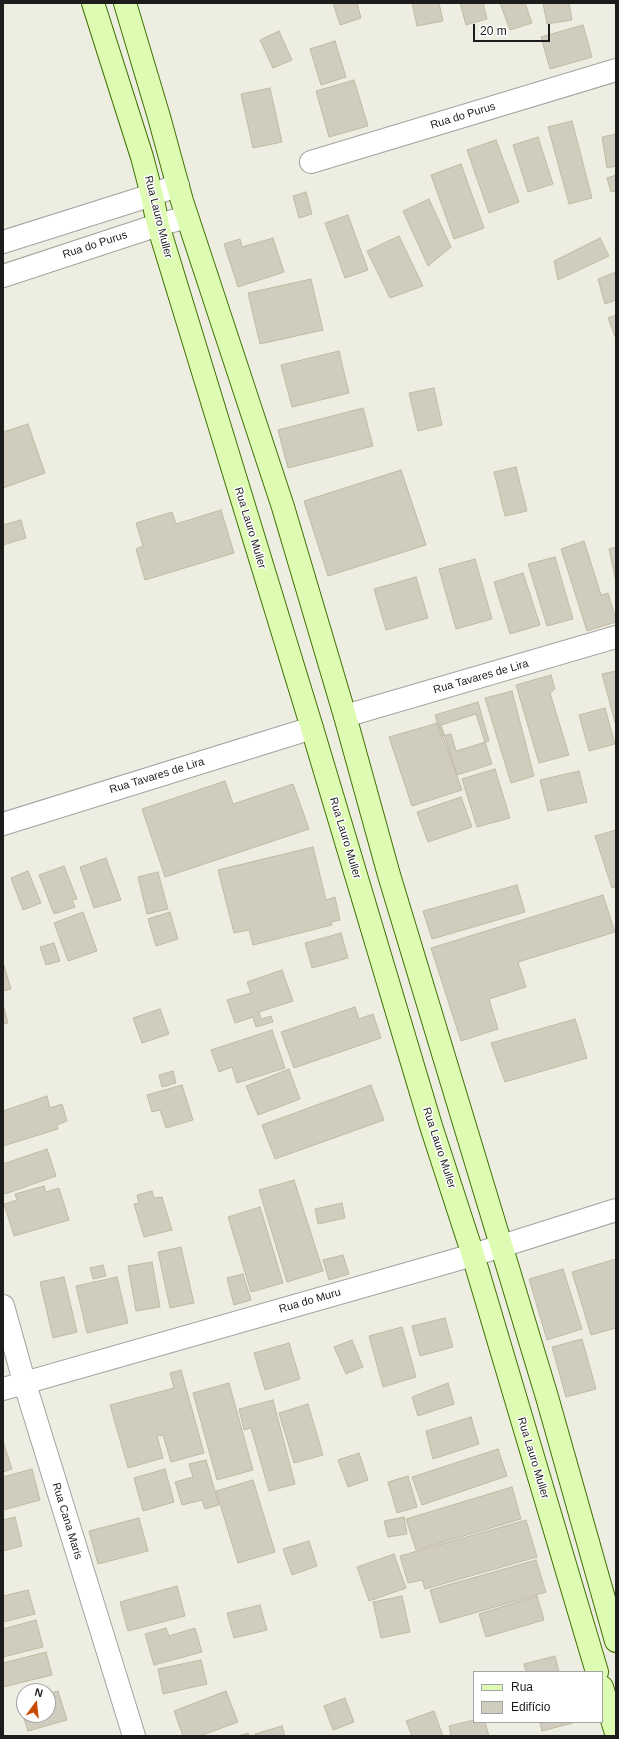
<!DOCTYPE html>
<meta charset="utf-8">
<style>
body{margin:0}
#map{position:relative;width:619px;height:1739px;overflow:hidden;background:#edeee1;font-family:Arial,sans-serif}
canvas{display:block}
.frame{position:absolute;inset:0;border:4px solid #1c1c1c;pointer-events:none}
.legend{position:absolute;left:473px;top:1671px;width:130px;height:52px;box-sizing:border-box;background:#fff;border:1px solid #a4a4a4;margin:0;padding:5px 7px;list-style:none;font-size:12px;color:#1c1c1c}
.legend li{display:flex;align-items:center;gap:8px;height:20px}
.legend b{width:20px;border:1px solid #a4a4a4}
.north{position:absolute;left:16px;top:1683px;width:40px;height:40px;box-sizing:border-box;background:#fff;border:1px solid #a4a4a4;border-radius:50%;rotate:15deg;font-size:11px;font-weight:700;line-height:16px;text-align:center;color:#1c1c1c}
.north::after{content:'';display:block;margin:auto;width:14px;height:18px;background:#c84900;clip-path:polygon(50% 0,100% 100%,50% 72%,0 100%)}
.scale{position:absolute;left:473px;top:24px;width:77px;height:18px;box-sizing:border-box;border:2px solid #1c1c1c;border-top:0;padding-left:5px;font-size:12px;line-height:14px;white-space:nowrap;color:#1c1c1c;-webkit-text-stroke:3px #fff;paint-order:stroke}
</style>
<div id="map">
<canvas width="619" height="1739"></canvas>
<div class="frame"></div>
<ul class="legend">
<li><b style="height:5px;background:#ddfbb2"></b>Rua</li>
<li><b style="height:11px;background:#d0cdbe"></b>Edifício</li>
</ul>
<div class="north">N</div>
<div class="scale">20 m</div>
</div>
<script>
const c = document.querySelector('canvas').getContext('2d');
c.lineJoin = 'round';
function fill(path, color) { c.fillStyle = color; c.fill(path, 'evenodd'); }
const shape = rows => new Path2D(rows.map(r => 'M' + r).join(''));
function strokePath(path, color, width, dash) { c.strokeStyle = color; c.lineWidth = width; c.lineCap = dash ? 'butt' : 'round'; c.setLineDash(dash || []); c.stroke(path); }
function label(font, color, halo, rows, align = 'center') {
  c.font = font + ' Arial,sans-serif'; c.lineWidth = 3; c.setLineDash([]); c.textBaseline = 'middle'; c.strokeStyle = halo; c.fillStyle = color; for (const [text, x, y, turn = 0] of rows) {
    c.save(); c.translate(x, y); c.rotate((+turn || 0) * Math.PI / 180); c.textAlign = isNaN(turn) ? turn : align; if (halo) c.strokeText(text, 0, 0); c.fillText(text, 0, 0); c.restore();
  }
}
const building = shape([
 [333,3,357,3,361,18,340,25,333,3],
 [412,3,439,3,443,21,417,26,412,3],
 [460,3,483,3,487,19,466,25,460,3],
 [500,3,525,3,532,23,510,30,500,3],
 [543,3,569,3,572,20,547,24,543,3],
 [583,25,592,57,550,69,541,37,583,25],
 [279,31,292,60,273,68,260,40,279,31],
 [335,41,346,77,321,85,310,49,335,41],
 [354,80,368,126,329,137,316,91,354,80],
 [270,88,282,142,253,148,241,94,270,88],
 [572,121,592,198,569,204,548,127,572,121],
 [616,134,616,166,607,168,602,137,616,134],
 [538,137,553,184,528,192,513,145,538,137],
 [496,140,519,202,489,213,467,150,496,140],
 [461,164,484,228,454,239,431,175,461,164],
 [616,175,616,191,611,192,607,178,616,175],
 [306,192,312,214,299,218,293,196,306,192],
 [429,199,451,247,428,266,403,211,429,199],
 [348,215,368,270,345,278,325,223,348,215],
 [399,236,423,286,390,298,367,251,399,236],
 [273,238,284,272,238,287,224,244,240,239,242,247,273,238],
 [600,238,609,256,558,280,554,261,600,238],
 [616,272,616,300,605,304,598,279,616,272],
 [311,279,323,330,260,344,248,293,311,279],
 [616,315,616,339,608,318,616,315],
 [339,351,349,393,292,407,281,365,339,351],
 [434,388,442,425,418,431,409,393,434,388],
 [363,408,373,446,288,468,278,430,363,408],
 [28,424,45,473,3,488,3,432,28,424],
 [516,467,527,511,505,516,494,472,516,467],
 [401,470,426,545,328,576,304,501,401,470],
 [221,510,234,553,145,580,136,549,143,546,136,523,172,512,176,524,221,510],
 [21,520,26,538,3,545,3,525,21,520],
 [584,541,601,595,608,593,616,619,616,622,587,631,561,549,584,541],
 [616,547,616,582,609,549,616,547],
 [555,557,573,619,547,626,528,564,555,557],
 [475,559,492,619,456,629,439,569,475,559],
 [523,573,540,625,510,634,494,582,523,573],
 [416,577,428,618,386,630,374,589,416,577],
 [616,671,616,726,602,674,616,671],
 [551,675,555,689,550,693,569,755,539,763,516,685,551,675],
 [512,691,534,776,511,783,485,698,512,691],
 [478,702,489,741,456,751,451,734,441,736,435,715,478,702],
 [605,708,615,744,589,751,579,715,605,708],
 [476,714,492,764,457,775,441,725,476,714],
 [438,723,462,790,412,806,389,737,438,723],
 [495,769,510,818,477,827,462,779,495,769],
 [579,771,587,802,548,811,540,780,579,771],
 [225,781,233,804,293,784,309,829,165,877,142,809,225,781],
 [461,797,472,827,428,842,417,812,461,797],
 [616,830,616,887,612,888,595,836,616,830],
 [313,847,326,900,335,897,340,920,331,922,332,925,253,945,249,930,234,933,218,870,313,847],
 [106,858,121,900,94,908,80,867,106,858],
 [64,866,77,899,72,900,75,907,54,914,39,875,64,866],
 [28,871,41,903,23,910,11,878,28,871],
 [158,872,168,909,147,914,138,877,158,872],
 [517,885,525,912,432,939,423,911,517,885],
 [603,895,615,932,518,962,526,987,489,999,498,1029,461,1041,431,948,603,895],
 [83,912,97,951,68,961,54,923,83,912],
 [170,912,178,939,156,946,148,919,170,912],
 [341,933,348,958,312,968,305,943,341,933],
 [54,943,60,961,46,965,40,947,54,943],
 [3,962,11,989,3,991,3,962],
 [282,970,293,1001,259,1012,261,1019,271,1016,273,1022,256,1027,253,1017,235,1023,227,1000,251,993,247,982,282,970],
 [3,1004,8,1023,3,1024,3,1004],
 [355,1007,359,1019,373,1014,381,1038,294,1068,281,1032,355,1007],
 [160,1009,169,1034,142,1043,133,1018,160,1009],
 [575,1019,587,1058,505,1082,491,1043,575,1019],
 [272,1030,285,1068,237,1083,232,1067,219,1072,211,1050,272,1030],
 [289,1069,300,1099,258,1115,246,1086,289,1069],
 [173,1071,176,1083,162,1087,159,1075,173,1071],
 [182,1085,193,1120,166,1128,160,1110,152,1112,147,1095,182,1085],
 [371,1085,384,1120,275,1159,262,1125,371,1085],
 [47,1096,50,1108,62,1104,67,1121,57,1125,58,1129,3,1146,3,1111,47,1096],
 [47,1149,56,1176,5,1194,3,1187,3,1164,47,1149],
 [294,1180,323,1271,287,1282,259,1190,294,1180],
 [44,1186,46,1192,59,1188,69,1220,14,1236,4,1204,17,1200,15,1194,44,1186],
 [152,1191,154,1198,162,1197,172,1230,144,1237,134,1204,139,1203,137,1195,152,1191],
 [342,1203,345,1218,318,1224,315,1209,342,1203],
 [260,1207,283,1283,251,1292,228,1217,260,1207],
 [181,1247,194,1303,170,1308,158,1252,181,1247],
 [343,1255,349,1274,329,1280,323,1260,343,1255],
 [616,1259,616,1328,591,1335,572,1272,616,1259],
 [152,1262,160,1307,136,1311,128,1266,152,1262],
 [103,1265,106,1276,93,1279,90,1268,103,1265],
 [563,1269,582,1329,547,1340,529,1279,563,1269],
 [243,1274,251,1300,234,1305,227,1278,243,1274],
 [64,1277,77,1332,53,1338,40,1282,64,1277],
 [117,1277,128,1323,87,1333,76,1286,117,1277],
 [445,1318,453,1347,420,1356,412,1326,445,1318],
 [402,1327,416,1377,383,1387,369,1336,402,1327],
 [582,1339,596,1389,566,1397,552,1347,582,1339],
 [352,1340,363,1367,346,1374,334,1347,352,1340],
 [289,1343,300,1379,265,1390,254,1353,289,1343],
 [181,1370,204,1453,171,1462,163,1435,157,1436,163,1458,128,1468,110,1405,174,1388,170,1373,181,1370],
 [229,1383,253,1470,217,1480,193,1393,229,1383],
 [448,1383,454,1404,418,1416,412,1397,448,1383],
 [273,1400,295,1484,269,1491,251,1428,244,1430,239,1409,273,1400],
 [308,1404,323,1455,294,1463,279,1413,308,1404],
 [471,1417,479,1444,433,1459,426,1431,471,1417],
 [3,1441,12,1469,3,1472,3,1441],
 [498,1449,507,1476,422,1505,412,1477,498,1449],
 [359,1453,368,1480,348,1487,338,1460,359,1453],
 [206,1460,219,1505,205,1509,202,1500,182,1505,175,1482,193,1477,189,1464,206,1460],
 [32,1469,40,1500,3,1510,3,1477,32,1469],
 [165,1469,174,1502,143,1511,134,1478,165,1469],
 [408,1476,417,1507,397,1513,388,1482,408,1476],
 [253,1480,275,1552,238,1563,216,1491,253,1480],
 [512,1487,521,1519,416,1550,406,1519,512,1487],
 [15,1517,22,1546,3,1551,3,1520,15,1517],
 [404,1517,407,1534,388,1537,384,1521,404,1517],
 [139,1518,148,1551,98,1564,89,1531,139,1518],
 [526,1520,537,1557,425,1589,422,1580,408,1583,400,1556,526,1520],
 [309,1541,317,1566,292,1575,283,1549,309,1541],
 [394,1554,406,1588,369,1601,357,1567,394,1554],
 [536,1560,546,1592,440,1623,430,1590,536,1560],
 [177,1586,185,1616,128,1631,120,1602,177,1586],
 [28,1590,35,1614,3,1622,3,1596,28,1590],
 [402,1596,410,1632,381,1638,373,1602,402,1596],
 [537,1596,544,1620,486,1637,479,1614,537,1596],
 [260,1605,267,1630,234,1638,227,1613,260,1605],
 [36,1620,43,1647,3,1657,3,1629,36,1620],
 [166,1628,169,1636,195,1628,202,1652,154,1665,145,1634,166,1628],
 [46,1652,52,1675,3,1687,3,1663,46,1652],
 [555,1656,559,1672,526,1672,524,1664,555,1656],
 [201,1660,207,1684,163,1694,158,1669,201,1660],
 [58,1691,67,1720,28,1731,19,1703,24,1702,24,1715,48,1715,48,1694,58,1691],
 [226,1691,238,1722,200,1736,183,1736,174,1711,226,1691],
 [345,1698,354,1722,333,1730,324,1706,345,1698],
 [434,1711,443,1736,412,1736,406,1721,434,1711],
 [474,1720,474,1722,485,1722,489,1736,451,1736,449,1726,474,1720],
 [540,1722,572,1722,573,1723,542,1731,540,1722],
 [282,1726,285,1736,255,1736,255,1734,282,1726],
 [248,1733,249,1736,238,1736,248,1733]
]);
const street = shape([
 [311,162,616,70],
 [3,242,152,195,178,185],
 [3,276,158,225,187,217],
 [345,716,616,637],
 [3,824,312,728],
 [3,1306,24,1381,134,1736],
 [3,1389,473,1255,616,1210]
]);
const secondary = shape([
 [93,3,142,157,152,195,158,225,312,728,431,1126,473,1255,597,1672],
 [125,3,159,117,182,201,283,507,345,716,389,875,547,1397,616,1641],
 [602,1687,616,1733]
]);
const streetNames = [
 ["Rua do Purus",463,116,-17],
 ["Rua Lauro Muller",158,217,76],
 ["Rua do Purus",95,245,-18],
 ["Rua Lauro Muller",250,528,73],
 ["Rua Tavares de Lira",481,677,-16],
 ["Rua Tavares de Lira",157,776,-17],
 ["Rua Lauro Muller",345,838,73],
 ["Rua Lauro Muller",439,1148,72],
 ["Rua do Muru",310,1301,-16],
 ["Rua Lauro Muller",533,1458,73],
 ["Rua Cana Maris",67,1521,73]
];
fill(building, '#d0cdbe');
strokePath(building, '#c0baa3', 1);
strokePath(street, '#a3a3a3', 24);
strokePath(secondary, '#3e7402', 24);
strokePath(street, '#fff', 22);
strokePath(secondary, '#ddfbb2', 22);
label('11px', '#1c1c1c', '#fff', streetNames);
</script>
